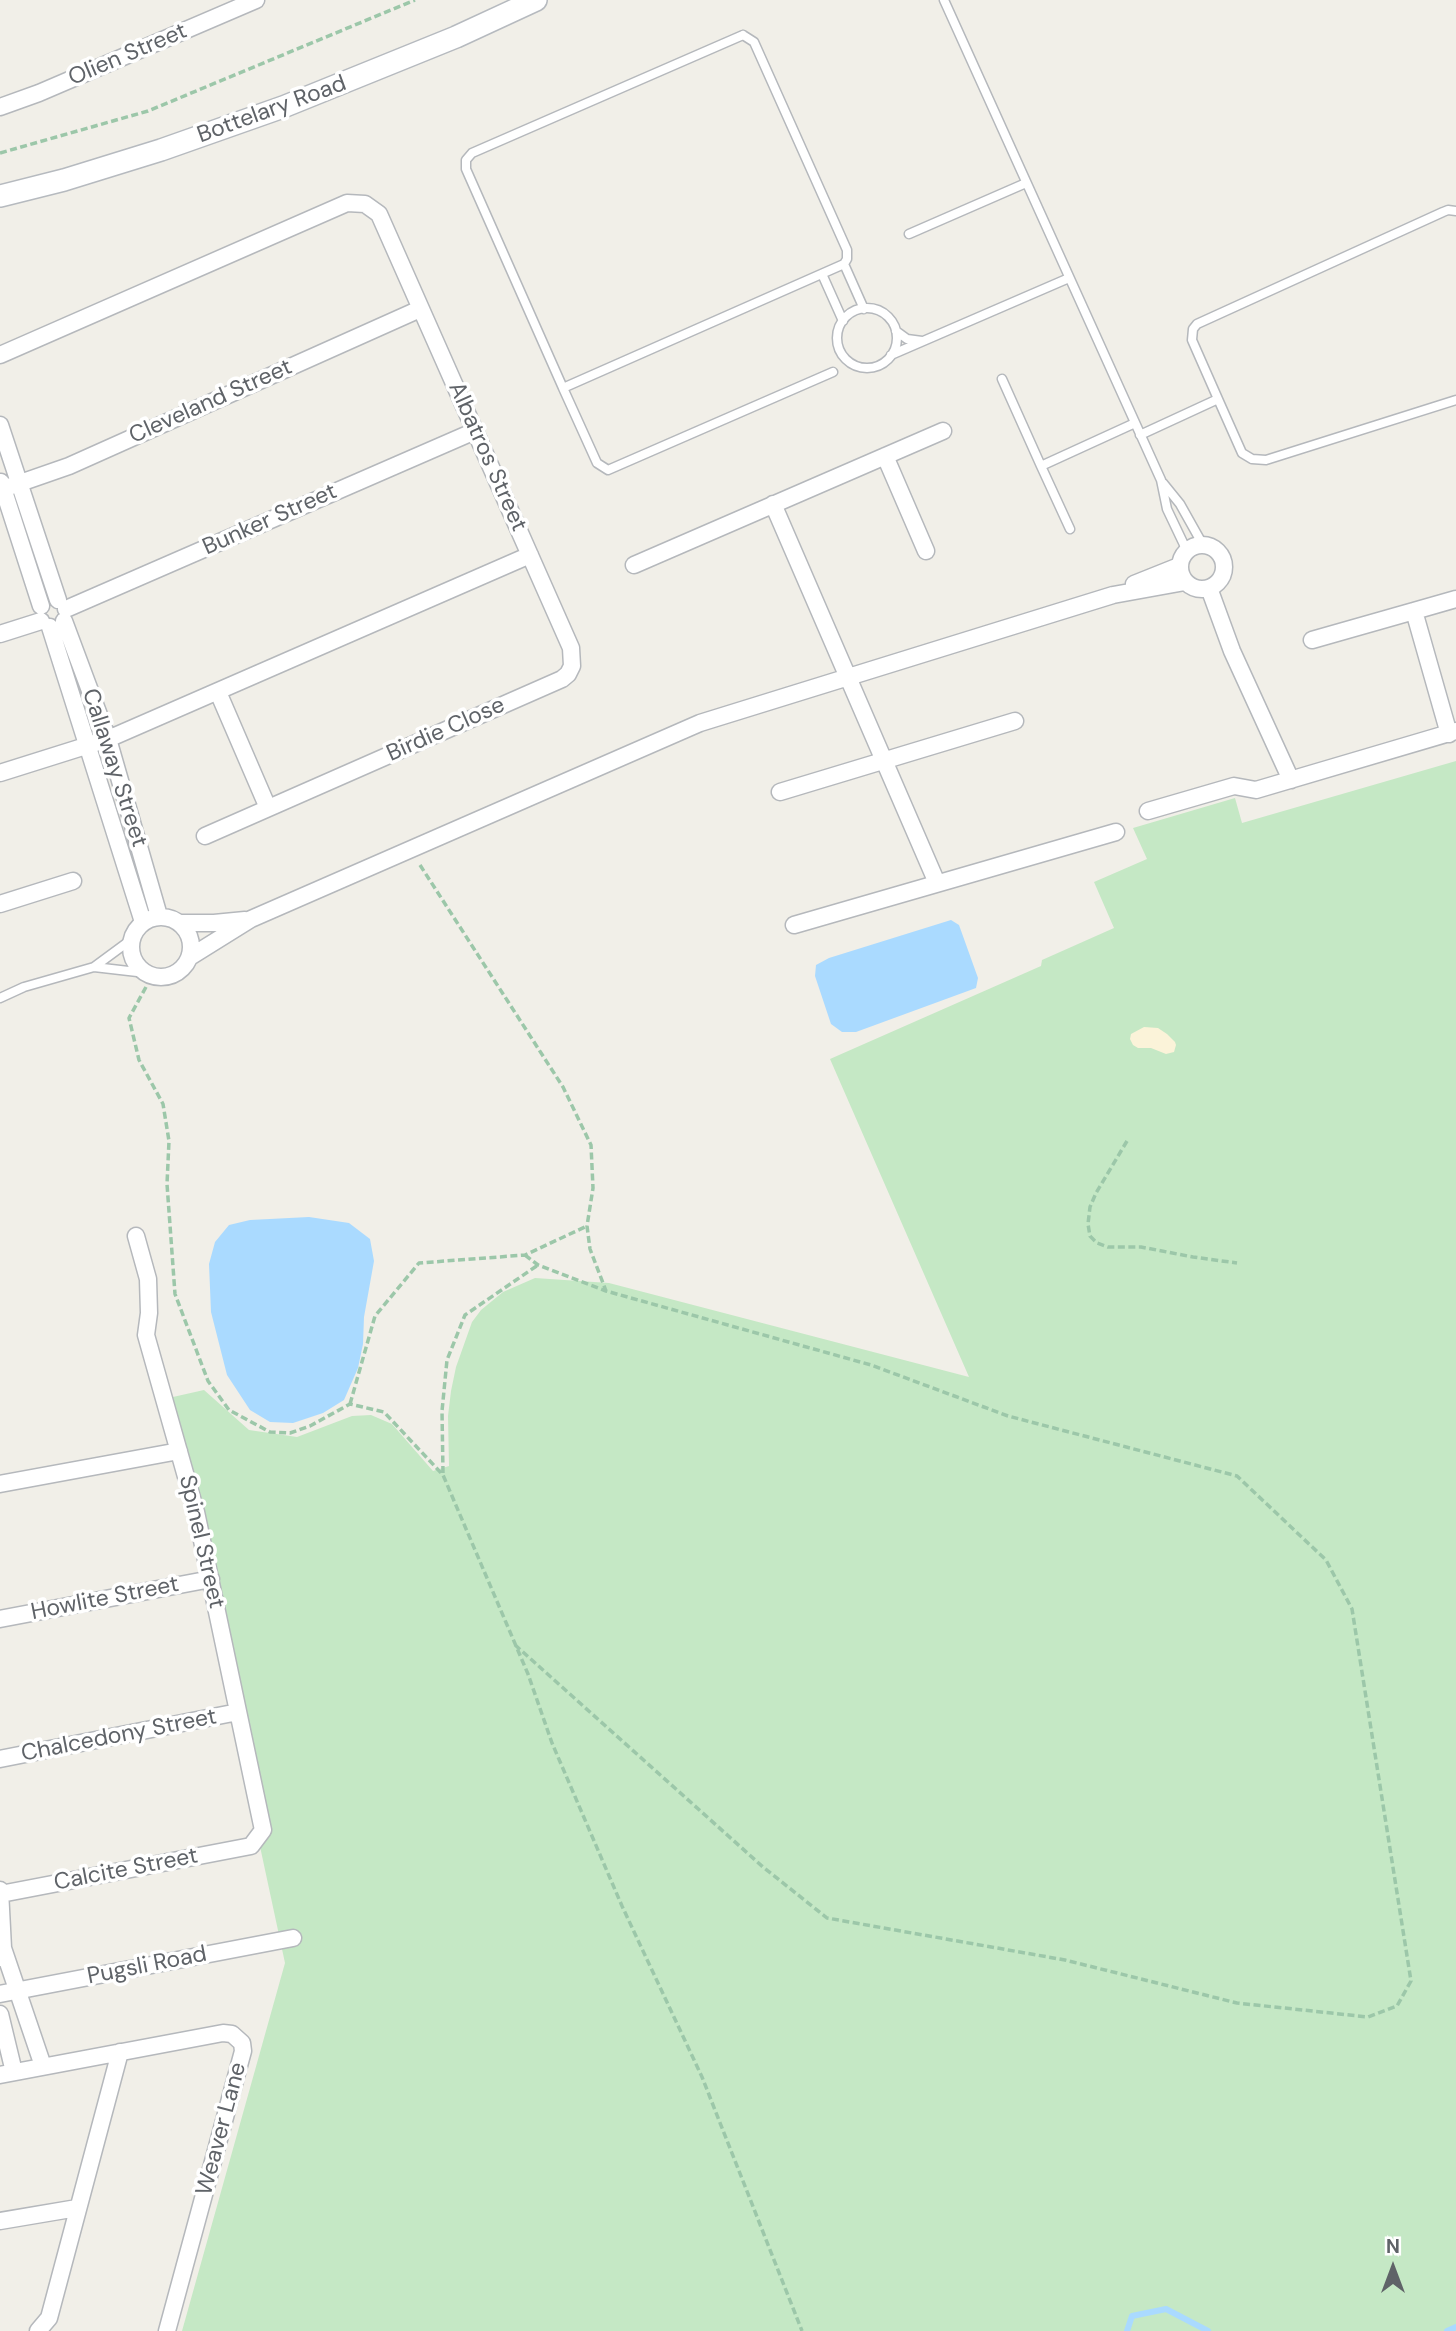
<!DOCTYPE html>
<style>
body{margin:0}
#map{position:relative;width:1456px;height:2331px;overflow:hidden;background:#f1efe8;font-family:"DM Sans",sans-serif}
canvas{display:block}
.north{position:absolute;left:1358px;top:2233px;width:70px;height:70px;-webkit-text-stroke:5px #fff;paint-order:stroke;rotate:0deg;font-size:19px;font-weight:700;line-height:28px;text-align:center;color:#5f6368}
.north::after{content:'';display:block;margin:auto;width:24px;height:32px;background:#5f6368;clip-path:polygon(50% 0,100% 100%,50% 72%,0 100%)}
</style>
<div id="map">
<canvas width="1456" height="2331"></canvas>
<div class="north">N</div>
</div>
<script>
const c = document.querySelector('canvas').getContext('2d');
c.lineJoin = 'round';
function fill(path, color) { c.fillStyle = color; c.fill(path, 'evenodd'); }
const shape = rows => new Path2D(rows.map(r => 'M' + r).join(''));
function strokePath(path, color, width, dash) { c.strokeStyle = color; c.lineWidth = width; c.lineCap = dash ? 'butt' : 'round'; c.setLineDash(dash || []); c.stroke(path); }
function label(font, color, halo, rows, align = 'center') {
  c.font = font + ' "DM Sans",sans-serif'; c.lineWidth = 7; c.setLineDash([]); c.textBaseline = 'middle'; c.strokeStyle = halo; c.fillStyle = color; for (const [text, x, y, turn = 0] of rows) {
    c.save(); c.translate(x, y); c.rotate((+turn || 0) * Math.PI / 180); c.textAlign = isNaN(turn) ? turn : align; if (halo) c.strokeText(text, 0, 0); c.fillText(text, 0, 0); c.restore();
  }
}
const green = shape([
 [1456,761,1456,2331,182,2331,285,1963,164,1399,204,1390,249,1430,297,1437,352,1416,371,1415,392,1424,433,1471,449,1466,448,1416,451,1391,456,1367,472,1322,481,1310,503,1292,535,1278,609,1283,969,1377,830,1059,1041,966,1042,960,1114,928,1094,882,1147,859,1133,828,1235,798,1242,823]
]);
const sand = shape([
 [1144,1027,1158,1028,1167,1034,1175,1042,1176,1045,1174,1052,1166,1054,1151,1048,1138,1048,1133,1045,1130,1039,1131,1034]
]);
const water = shape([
 [951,920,959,925,978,978,976,988,856,1032,842,1032,831,1024,815,976,816,965,829,958],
 [309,1217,349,1223,370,1239,374,1261,364,1317,363,1344,358,1368,344,1400,323,1413,293,1423,270,1422,250,1410,227,1375,211,1312,209,1264,215,1242,229,1225,250,1220]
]);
const stream = shape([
 [1127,2331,1132,2316,1166,2309,1208,2331],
 [1447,2331,1456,2327]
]);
const path = shape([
 [0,153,148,111,415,0],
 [420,865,563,1087,591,1145,593,1188,587,1226,590,1249,606,1291,871,1365,1008,1416,1237,1476,1326,1560,1352,1609,1411,1981,1397,2006,1368,2017,1237,2003,1065,1960,827,1918,763,1867,514,1644],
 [146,987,129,1018,139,1060,163,1104,169,1141,167,1184,175,1294,208,1381,229,1410,270,1432,290,1433,310,1426,350,1404,384,1412,443,1475,528,1674,552,1743,622,1906,702,2077,802,2331],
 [1127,1141,1096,1193,1090,1207,1088,1224,1090,1236,1097,1243,1108,1247,1141,1247,1193,1257,1237,1263],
 [525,1255,538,1265,606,1291],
 [350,1404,375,1316,419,1263,525,1255,587,1226],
 [443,1473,442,1411,447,1360,465,1315,538,1265]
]);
const lane = shape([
 [944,0,1161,480,1167,509,1187,551],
 [743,35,754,42,847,250,847,259,844,264,563,388,466,169,466,160,472,153,743,35],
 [909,234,1026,183],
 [844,264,864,309],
 [822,274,843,321],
 '837 338a30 30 0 1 1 60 0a30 30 0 1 1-60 0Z',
 [896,331,907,339,922,341],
 [891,355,1069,278],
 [1002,379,1041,466,1135,423],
 [563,388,597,463,608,470,833,372],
 [1218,399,1192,340,1193,329,1197,324,1443,212,1448,210,1456,211],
 [1140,435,1218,399,1242,453,1252,459,1266,460,1456,400],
 [1041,466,1070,529],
 [1163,483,1180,504,1203,545],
 [94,967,146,973],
 [0,998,24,987,94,967,132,939]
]);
const street = shape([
 [0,107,39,93,256,0],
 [0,355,347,203,365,204,379,214,571,648,572,666,568,674,562,679,205,836],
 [0,425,58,600],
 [885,456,926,551],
 [1,482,41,606],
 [0,490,69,466,420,309],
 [773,504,937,883],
 '1180 567a22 22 0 1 1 44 0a22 22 0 1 1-44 0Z',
 [634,565,943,431],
 [1134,584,1179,566],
 [1209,588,1232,651,1291,780],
 [66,609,475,431],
 [64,621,108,739,159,916],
 [50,627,143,922],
 [0,634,41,621],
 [1312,640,1414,611],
 [218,692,268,808],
 [1449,734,1414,611,1456,599],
 [0,773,108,739,530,555],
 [780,792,1015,721],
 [1148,811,1234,786,1256,790,1456,731],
 [0,904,73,881],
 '131 947a30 30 0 1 1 60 0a30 30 0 1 1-60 0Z',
 [180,923,214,923,245,920],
 [794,925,1116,832],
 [190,957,251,919,700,723,1113,595,1185,582],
 [0,1484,179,1451],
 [0,1619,211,1579],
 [0,1759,238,1712],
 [0,1890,3,1948,1,1958],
 [1,1894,251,1846,263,1830,196,1512,146,1335,149,1313,148,1279,136,1236],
 [3,1948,43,2066],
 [0,1994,293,1938],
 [0,2014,14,2072],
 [0,2075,223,2033,232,2034,242,2043,243,2051,167,2331],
 [0,2221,77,2208],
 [38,2331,49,2318,120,2052]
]);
const secondary = shape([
 [0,196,64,180,161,150,283,107,456,37,536,0]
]);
const streetNames = [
 ["Olien Street",128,55,-23],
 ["Bottelary Road",272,110,-20],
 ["Cleveland Street",211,402,-24],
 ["Albatros Street",487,457,66],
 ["Bunker Street",270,520,-24],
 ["Birdie Close",446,730,-24],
 ["Callaway Street",114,768,72],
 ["Spinel Street",201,1542,77],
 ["Howlite Street",105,1599,-11],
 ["Chalcedony Street",119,1736,-11],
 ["Calcite Street",126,1870,-11],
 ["Pugsli Road",147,1966,-11],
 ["Weaver Lane",222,2129,-75]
];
fill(green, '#c5e8c5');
fill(sand, '#fbf3d9');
fill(water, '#aadaff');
strokePath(stream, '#aadaff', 6);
strokePath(lane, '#b5b8bc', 11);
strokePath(street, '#b5b8bc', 19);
strokePath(secondary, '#b6babf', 24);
strokePath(path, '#9cc7a9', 3.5, [7, 3.5]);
strokePath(lane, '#fff', 8);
strokePath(street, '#fff', 16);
strokePath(secondary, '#fff', 21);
label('23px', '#5f6368', '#fff', streetNames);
</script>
